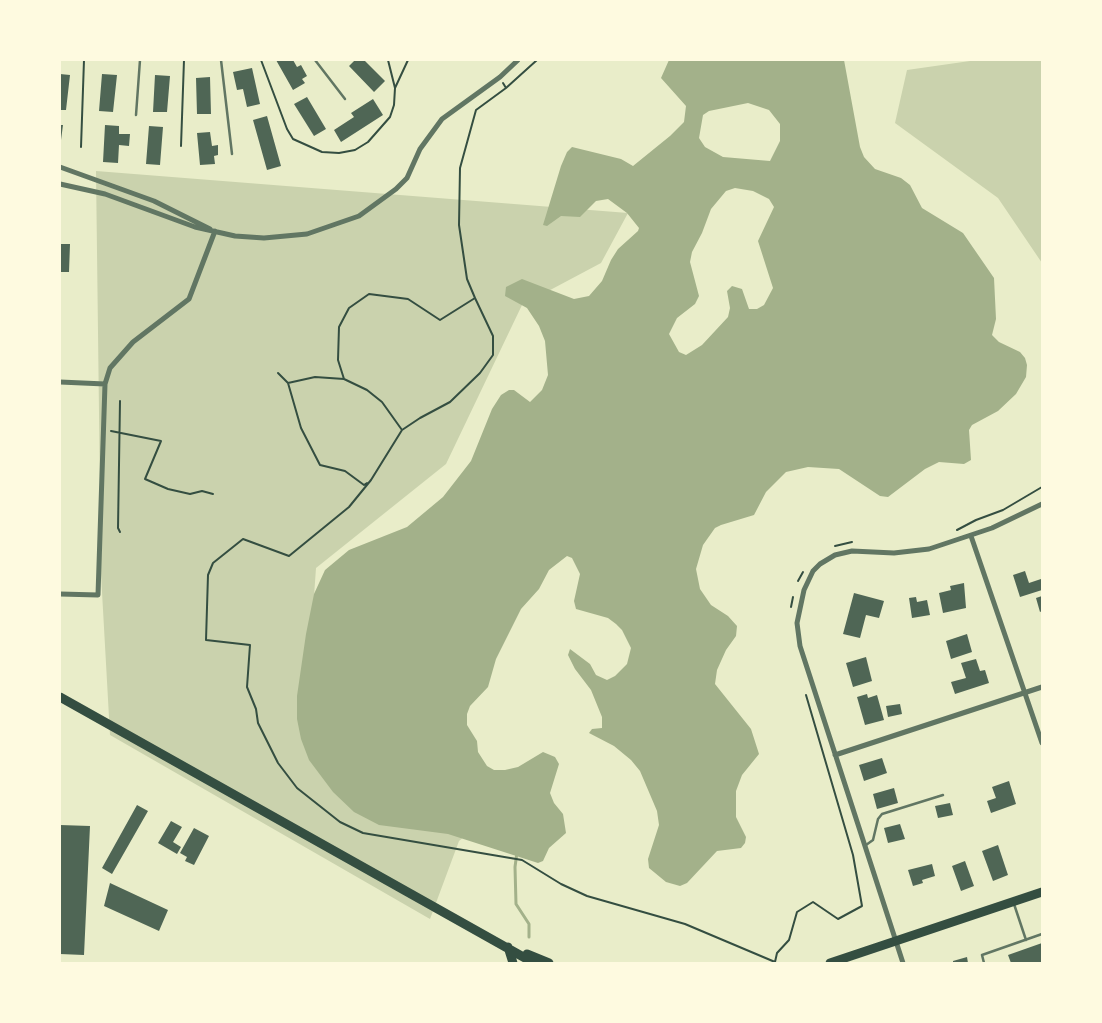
<!DOCTYPE html>
<style>
body{margin:0}
#map{position:relative;width:1102px;height:1023px;overflow:hidden;background:#e9edc9;font-family:Lato,sans-serif}
canvas{display:block}
.frame{position:absolute;inset:0;border:61px solid #fefae0;pointer-events:none}
</style>
<div id="map">
<canvas width="1102" height="1023"></canvas>
<div class="frame"></div>
</div>
<script>
const c = document.querySelector('canvas').getContext('2d');
c.lineJoin = 'round';
function fill(path, color) { c.fillStyle = color; c.fill(path, 'evenodd'); }
const shape = rows => new Path2D(rows.map(r => 'M' + r).join(''));
function strokePath(path, color, width, dash) { c.strokeStyle = color; c.lineWidth = width; c.lineCap = dash ? 'butt' : 'round'; c.setLineDash(dash || []); c.stroke(path); }
const green = shape([
 [977,60,1042,60,1042,263,998,198,895,123,907,70],
 [96,171,628,213,601,263,522,305,446,464,316,568,309,667,491,814,459,841,430,919,110,735,101,574]
]);
const water = shape([
 [669,60,844,60,860,147,864,157,875,169,901,178,910,185,922,208,963,233,994,278,996,319,992,335,999,342,1020,352,1025,358,1027,365,1026,377,1016,394,998,411,972,425,969,430,971,460,964,464,939,462,925,469,888,497,880,496,839,469,808,467,786,472,766,492,754,515,721,525,715,528,703,545,696,569,700,589,711,605,728,616,737,626,736,636,726,650,717,670,715,684,751,729,759,754,742,775,736,791,736,817,746,837,745,843,741,848,717,851,687,883,680,886,666,882,649,868,648,859,659,825,657,811,640,771,631,760,614,746,589,733,592,729,602,728,602,717,591,690,575,669,568,655,570,649,590,664,596,675,607,680,615,676,627,664,631,648,622,630,616,624,608,618,576,609,574,601,580,574,572,558,567,556,549,570,539,589,521,609,496,659,488,687,470,706,467,714,467,725,477,741,478,752,487,766,494,770,505,770,518,767,543,752,555,757,559,764,550,793,554,803,563,814,566,833,549,848,543,861,538,863,448,834,379,825,354,812,333,792,309,760,301,739,297,719,297,696,306,634,314,594,325,570,349,550,407,527,443,497,471,461,492,409,501,395,509,390,514,390,530,402,542,390,548,375,545,341,539,326,527,308,505,296,506,287,522,279,574,299,589,296,602,281,611,260,618,249,638,231,639,228,627,213,608,199,596,201,580,217,561,216,547,226,543,225,561,166,567,152,572,147,621,159,633,166,670,136,684,122,686,106,661,78],
 [748,103,769,110,780,124,780,141,770,161,723,157,705,147,699,138,703,115,709,111],
 [735,188,753,191,769,199,774,207,758,241,773,288,764,305,757,309,749,309,742,289,732,286,727,291,730,308,728,317,702,345,686,355,679,352,669,334,677,318,695,304,699,296,690,262,692,252,702,233,711,209,726,191]
]);
const stream = shape([
 [517,852,515,867,516,904,529,924,529,937]
]);
const building = shape([
 [276,60,293,60,297,67,301,65,307,76,302,79,305,83,293,90],
 [355,60,364,60,385,81,374,92,349,66],
 [252,68,260,104,247,107,243,89,237,90,233,72],
 [60,74,70,75,66,110,60,110],
 [102,74,117,75,113,112,99,111],
 [155,75,170,76,167,112,153,112],
 [210,77,211,114,197,114,196,78],
 [307,97,326,129,314,136,294,104],
 [373,99,383,115,341,142,334,130,354,117,351,113],
 [267,116,281,166,267,170,253,120],
 [60,125,63,125,61,140,60,140],
 [105,125,119,126,119,134,130,134,129,146,119,145,118,163,103,162],
 [149,126,163,127,160,165,146,164],
 [210,132,212,146,218,145,218,155,214,156,215,164,200,165,197,133],
 [60,244,70,244,69,272,60,272],
 [1025,571,1029,583,1041,579,1042,590,1020,597,1013,575],
 [964,583,966,608,943,613,939,593,951,590,950,586],
 [854,593,884,601,879,618,866,615,860,638,843,634],
 [1042,596,1042,611,1040,612,1036,598],
 [916,597,917,602,927,600,930,615,912,618,909,598],
 [967,634,972,652,951,659,946,641],
 [866,657,872,681,853,687,846,663],
 [976,659,980,671,985,670,989,683,955,694,951,682,966,678,961,663],
 [867,694,868,698,877,695,884,720,865,725,857,697],
 [900,704,902,714,888,717,886,706],
 [882,758,887,773,864,781,859,765],
 [1009,781,1016,804,991,813,987,801,996,798,992,787],
 [894,788,898,803,877,809,873,794],
 [950,803,953,815,938,818,935,806],
 [137,805,148,811,112,874,102,868],
 [171,821,182,827,173,842,181,847,177,854,158,843],
 [900,824,905,839,888,843,884,828],
 [60,825,90,826,84,955,60,954],
 [194,828,209,836,194,865,185,861,187,857,180,853],
 [998,845,1008,875,993,881,982,851],
 [965,861,974,886,961,891,952,866],
 [932,864,935,876,922,880,923,883,913,886,908,870],
 [110,883,168,910,159,931,104,906],
 [1042,943,1042,963,1011,963,1008,955],
 [967,957,968,963,953,963,953,961]
]);
const path = shape([
 [261,60,287,129,293,139,322,152,339,153,355,150,368,142,390,117,394,105,395,88],
 [388,60,395,88,408,60],
 [506,88,537,60],
 [181,146,184,60],
 [81,147,84,60],
 [475,298,493,336,493,355,480,373,450,402,420,418,402,430,371,480,349,507,289,556,243,539,213,563,208,575,206,640,250,645,247,687,256,709,258,723,278,763,297,788,340,822,363,833,522,860,561,884,587,896,685,924,775,962,777,953,789,940,797,912,813,902,838,919,862,906,853,855,806,695],
 [278,373,288,383,315,377,344,379,338,360,339,327,349,308,369,294,408,299,440,320,475,298,467,279,459,225,460,168,476,110,506,88,503,83],
 [344,379,367,390,382,402,402,430],
 [288,383,301,428,320,465,345,471,364,485,367,483],
 [111,431,161,441,145,479,168,489,190,494,202,491,213,494],
 [957,530,976,520,1003,510,1042,487],
 [120,532,118,528,120,401],
 [835,546,852,542],
 [798,581,803,572],
 [791,607,793,597]
]);
const service = shape([
 [221,60,232,154],
 [315,60,345,99],
 [136,115,140,60],
 [866,845,873,840,878,819,882,814,943,795],
 [1014,904,1026,940],
 [984,963,982,955,1042,934]
]);
const minor = shape([
 [60,167,154,201,210,229],
 [60,184,105,194,195,227,235,236,264,238,307,234,359,216,396,189,407,178,420,149,442,119,500,77,518,60],
 [60,382,105,384],
 [971,536,1042,743],
 [60,594,98,595,105,384,110,368,133,342,189,299,215,231],
 [835,755,1042,687],
 [903,963,800,646,797,623,804,590,813,571,820,564,835,555,852,551,894,553,929,549,992,528,1042,504]
]);
const trunk = shape([
 [60,697,534,963],
 [508,947,513,963],
 [527,954,549,963],
 [830,963,1042,892]
]);
fill(green, '#cad2ad');
fill(water, '#a3b18a');
strokePath(stream, '#a3b18a', 3);
fill(building, '#4f6655');
strokePath(path, '#344e41', 2);
strokePath(service, '#617663', 2.5);
strokePath(minor, '#617663', 5);
strokePath(trunk, '#344e41', 9);
</script>
